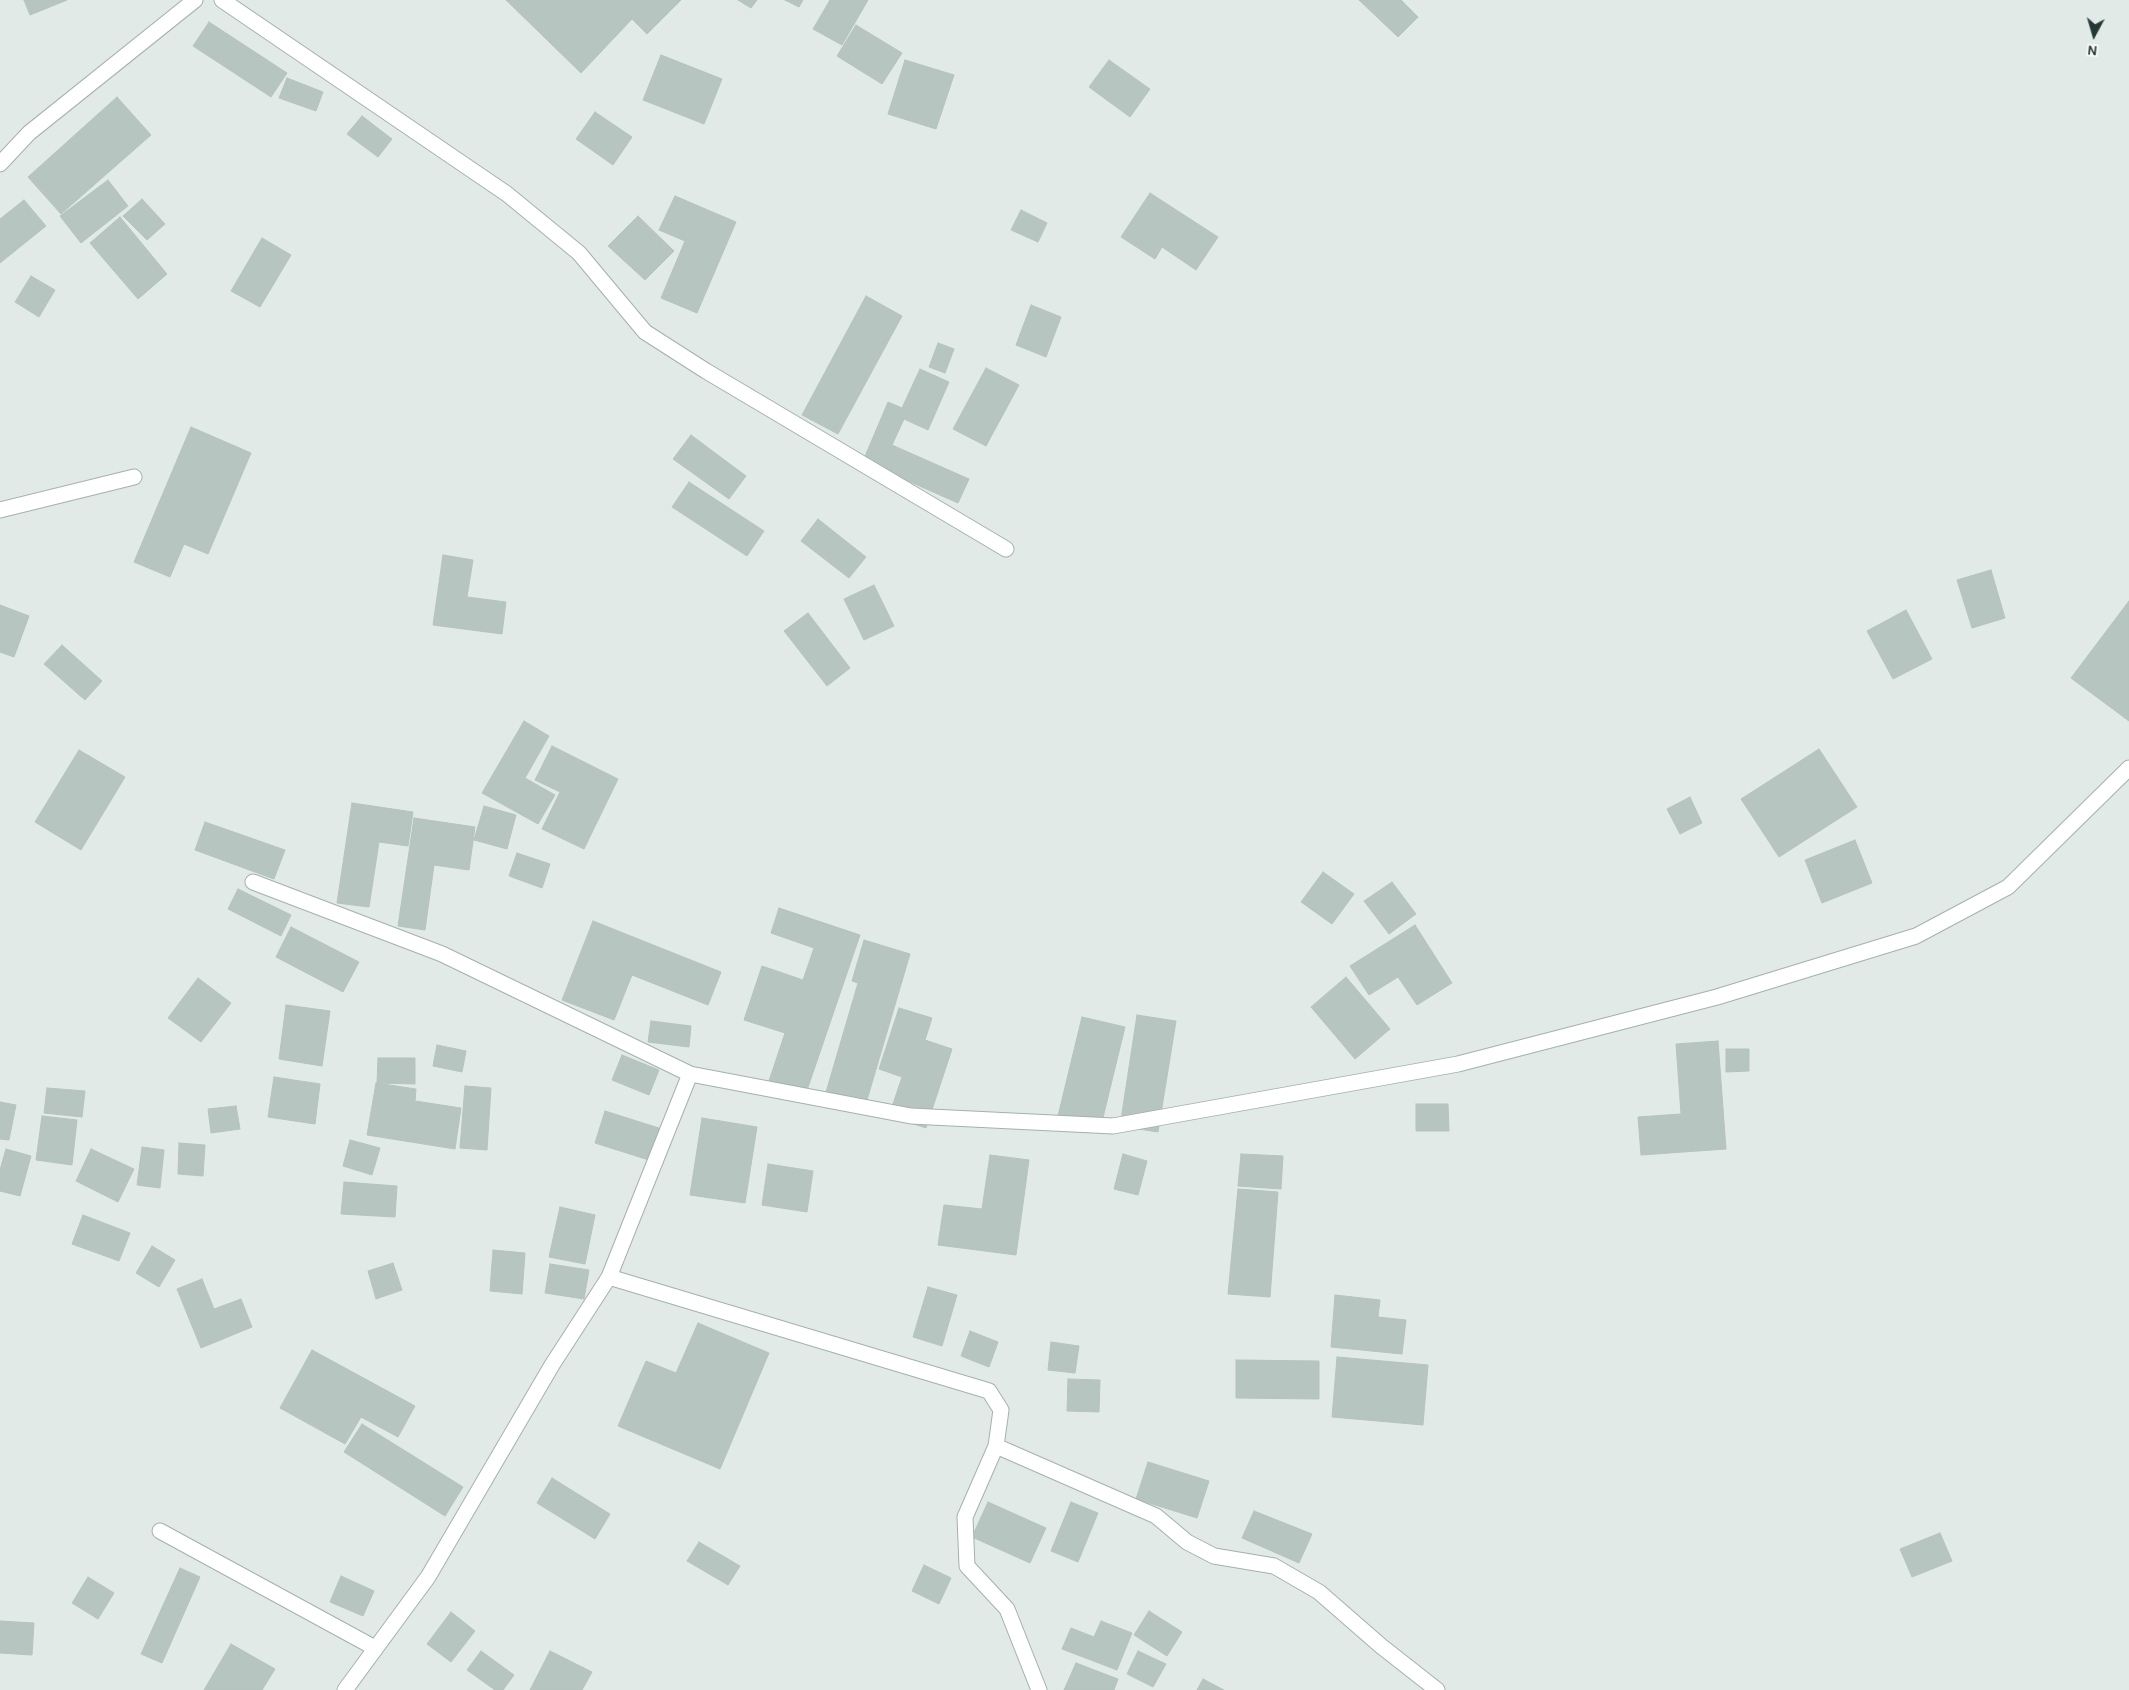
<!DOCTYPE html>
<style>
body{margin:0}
#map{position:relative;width:2129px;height:1690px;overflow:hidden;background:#e1eae7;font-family:Karla,sans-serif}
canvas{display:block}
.north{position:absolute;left:2069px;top:10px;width:50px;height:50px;-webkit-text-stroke:4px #f2f7f5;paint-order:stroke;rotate:186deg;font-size:14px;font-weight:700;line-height:20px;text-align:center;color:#243935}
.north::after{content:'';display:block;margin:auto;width:18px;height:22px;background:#243935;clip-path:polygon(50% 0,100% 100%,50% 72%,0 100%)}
</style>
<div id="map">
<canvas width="2129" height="1690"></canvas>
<div class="north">N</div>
</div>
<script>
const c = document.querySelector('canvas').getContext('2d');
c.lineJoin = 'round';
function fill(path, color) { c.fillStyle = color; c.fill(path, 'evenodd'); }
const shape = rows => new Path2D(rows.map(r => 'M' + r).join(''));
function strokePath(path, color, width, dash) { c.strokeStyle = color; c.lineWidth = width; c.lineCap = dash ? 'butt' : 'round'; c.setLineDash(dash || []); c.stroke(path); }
const building = shape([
 [24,0,67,0,30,15,24,0],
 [506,0,681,0,647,34,632,19,581,73,506,0],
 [738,0,757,0,751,8,738,0],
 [785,0,803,0,799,7,785,0],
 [830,0,868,0,842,45,813,29,830,0],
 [1359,0,1401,0,1418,17,1398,37,1359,0],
 [209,22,287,73,271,97,193,46,209,22],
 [856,25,902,53,882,84,837,56,856,25],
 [661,55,722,79,704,124,643,100,661,55],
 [905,60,954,75,936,129,888,114,905,60],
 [1109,60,1150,89,1130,117,1089,87,1109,60],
 [287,78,323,92,316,111,279,98,287,78],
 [117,97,151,135,61,214,28,177,117,97],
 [595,112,632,137,613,165,576,139,595,112],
 [362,116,392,139,378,157,347,134,362,116],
 [108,180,128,206,81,243,60,216,108,180],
 [1150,193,1218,237,1196,270,1162,247,1155,259,1121,237,1150,193],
 [675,196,736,222,697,313,661,298,685,241,659,230,675,196],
 [142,199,165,224,147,240,123,216,142,199],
 [24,200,46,226,0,263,0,219,24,200],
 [1021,210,1047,223,1038,242,1011,230,1021,210],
 [638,216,674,251,645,280,608,246,638,216],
 [120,217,167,274,138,299,90,243,120,217],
 [262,238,291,255,260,307,231,291,262,238],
 [31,276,55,290,39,317,15,302,31,276],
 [866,296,902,316,838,434,802,415,866,296],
 [1031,305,1061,317,1046,357,1016,345,1031,305],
 [938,343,954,349,945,373,929,367,938,343],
 [986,368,1019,385,986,446,953,429,986,368],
 [920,369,949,382,928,430,904,419,892,445,969,479,958,503,863,461,888,402,902,408,920,369],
 [191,427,251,453,208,554,184,544,170,577,134,562,191,427],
 [691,435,746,476,729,499,673,459,691,435],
 [689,482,764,531,747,556,672,507,689,482],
 [818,519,866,557,849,578,801,541,818,519],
 [443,555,473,560,467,597,506,602,502,634,433,625,443,555],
 [1991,570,2005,618,1972,628,1957,580,1991,570],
 [874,585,894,626,864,640,844,599,874,585],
 [2129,601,2129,721,2071,678,2129,601],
 [0,605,29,616,14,657,0,652,0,605],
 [1906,610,1932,659,1893,679,1867,631,1906,610],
 [808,613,850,668,827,686,784,631,808,613],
 [62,645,102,681,85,700,44,664,62,645],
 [524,721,549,736,525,778,555,795,538,824,482,793,524,721],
 [552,746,618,779,584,849,542,829,560,792,535,780,552,746],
 [1819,749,1857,807,1779,857,1741,799,1819,749],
 [79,750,125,777,81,850,35,822,79,750],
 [1690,797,1702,823,1680,834,1667,809,1690,797],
 [352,803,413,812,408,846,379,842,369,907,337,903,352,803],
 [484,806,516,815,507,849,474,840,484,806],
 [414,818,475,827,469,870,434,865,425,930,398,926,414,818],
 [205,822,285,850,274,879,195,850,205,822],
 [1855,840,1872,883,1822,903,1805,860,1855,840],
 [517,853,550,864,542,888,509,876,517,853],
 [1323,872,1354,894,1332,924,1301,902,1323,872],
 [1392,882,1416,914,1389,934,1364,901,1392,882],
 [238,889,291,915,281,936,228,909,238,889],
 [779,908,860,935,804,1099,767,1087,785,1033,744,1020,762,966,803,980,814,948,771,933,779,908],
 [593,921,721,972,708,1005,632,975,614,1020,562,1000,593,921],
 [1415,925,1452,983,1417,1005,1398,977,1369,995,1350,966,1415,925],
 [291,927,359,962,343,992,276,957,291,927],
 [864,940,910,954,864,1110,824,1099,858,983,852,981,864,940],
 [1346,977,1390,1029,1355,1059,1311,1007,1346,977],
 [198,978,231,1003,201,1042,168,1018,198,978],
 [286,1005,330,1011,322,1066,279,1059,286,1005],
 [899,1008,932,1018,925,1040,952,1049,926,1128,889,1116,902,1077,879,1069,899,1008],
 [1137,1015,1176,1021,1158,1132,1120,1126,1137,1015],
 [1082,1017,1125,1027,1100,1130,1057,1120,1082,1017],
 [651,1021,691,1026,689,1047,648,1042,651,1021],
 [1718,1041,1726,1149,1641,1155,1638,1117,1681,1114,1676,1044,1718,1041],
 [437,1045,466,1051,462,1072,433,1066,437,1045],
 [1726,1049,1749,1049,1749,1071,1726,1072,1726,1049],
 [622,1055,659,1070,649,1095,612,1080,622,1055],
 [378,1058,415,1058,415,1084,377,1083,378,1058],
 [274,1077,320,1084,315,1124,268,1117,274,1077],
 [376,1083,416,1089,415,1101,461,1108,455,1149,367,1135,376,1083],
 [465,1086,491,1088,487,1150,460,1148,465,1086],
 [47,1088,85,1091,82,1117,44,1113,47,1088],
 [0,1102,16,1105,9,1140,0,1139,0,1102],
 [1416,1104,1448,1104,1449,1131,1416,1131,1416,1104],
 [236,1106,240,1129,211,1133,208,1109,236,1106],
 [605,1111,662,1129,652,1161,595,1143,605,1111],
 [42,1116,77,1120,72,1165,36,1160,42,1116],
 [702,1118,757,1127,745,1203,690,1195,702,1118],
 [350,1140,380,1148,372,1175,343,1166,350,1140],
 [179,1143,205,1145,203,1176,178,1174,179,1143],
 [142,1147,164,1150,160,1188,137,1185,142,1147],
 [6,1149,31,1156,20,1196,0,1191,0,1170,6,1149],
 [91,1149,134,1169,118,1202,76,1181,91,1149],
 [1123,1154,1147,1161,1138,1195,1114,1189,1123,1154],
 [1241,1154,1283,1156,1281,1189,1238,1186,1241,1154],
 [990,1155,1029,1160,1016,1255,938,1245,944,1205,982,1209,990,1155],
 [768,1164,813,1171,807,1212,762,1205,768,1164],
 [344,1182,397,1186,395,1217,341,1214,344,1182],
 [1238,1189,1278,1192,1270,1297,1228,1294,1238,1189],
 [560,1207,595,1215,585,1264,549,1257,560,1207],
 [83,1215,130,1233,119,1261,72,1244,83,1215],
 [152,1246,175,1260,159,1287,136,1273,152,1246],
 [493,1250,525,1253,522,1294,490,1291,493,1250],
 [393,1263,402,1290,376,1299,368,1271,393,1263],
 [550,1264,589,1270,584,1299,545,1293,550,1264],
 [202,1279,214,1309,241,1299,252,1327,201,1348,177,1289,202,1279],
 [928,1287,957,1295,942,1346,913,1337,928,1287],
 [1335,1295,1380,1300,1378,1317,1406,1320,1402,1354,1331,1347,1335,1295],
 [698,1323,769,1353,720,1469,618,1426,646,1361,676,1373,698,1323],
 [970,1331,998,1342,989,1367,961,1356,970,1331],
 [1051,1342,1079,1346,1075,1373,1048,1370,1051,1342],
 [312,1350,415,1406,398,1437,361,1417,345,1444,280,1408,312,1350],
 [1337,1357,1428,1365,1423,1425,1332,1417,1337,1357],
 [1236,1360,1319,1361,1319,1399,1236,1398,1236,1360],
 [1068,1379,1100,1380,1099,1412,1067,1411,1068,1379],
 [362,1424,463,1487,445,1516,344,1452,362,1424],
 [1148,1462,1209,1481,1197,1518,1136,1499,1148,1462],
 [552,1478,610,1514,595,1539,537,1503,552,1478],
 [988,1502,1046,1528,1030,1563,972,1537,988,1502],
 [1071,1502,1098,1513,1078,1562,1051,1551,1071,1502],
 [1254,1511,1312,1534,1299,1563,1242,1538,1254,1511],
 [1940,1533,1952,1561,1912,1577,1900,1549,1940,1533],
 [699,1542,740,1566,728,1585,687,1561,699,1542],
 [924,1565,951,1578,939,1604,912,1591,924,1565],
 [180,1568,200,1577,162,1663,141,1654,180,1568],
 [341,1576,374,1591,363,1616,330,1602,341,1576],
 [88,1577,114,1593,98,1619,72,1603,88,1577],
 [1149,1611,1182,1632,1167,1656,1134,1635,1149,1611],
 [451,1612,475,1631,451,1662,427,1644,451,1612],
 [0,1621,34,1623,32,1655,0,1653,0,1621],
 [1101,1621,1132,1633,1117,1670,1062,1649,1071,1628,1094,1637,1101,1621],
 [231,1644,275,1669,262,1690,204,1690,231,1644],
 [481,1651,514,1675,503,1690,495,1690,467,1670,481,1651],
 [550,1651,592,1672,582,1690,530,1690,550,1651],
 [1138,1651,1166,1664,1153,1687,1127,1674,1138,1651],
 [1076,1663,1118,1679,1114,1690,1064,1690,1076,1663],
 [1203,1679,1224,1690,1197,1690,1203,1679]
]);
const service = shape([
 [160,1531,375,1648]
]);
const minor = shape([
 [222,0,507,194,579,253,645,332,706,371,1006,549],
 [0,164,29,133,195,0],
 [0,510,134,477],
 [253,882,442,954,690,1074,911,1116,1113,1126,1458,1064,1717,997,1916,936,2008,887,2129,768],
 [609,1277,690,1074],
 [996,1446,965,1517,967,1566,1007,1609,1039,1690],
 [345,1690,428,1577,552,1365,609,1277,989,1391,1001,1410,996,1446,1156,1516,1187,1542,1214,1556,1274,1566,1319,1592,1381,1646,1437,1690]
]);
fill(building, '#b7c5c0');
strokePath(building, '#b5c3be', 1);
strokePath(service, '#a5b1ae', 17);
strokePath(minor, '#a5b1ae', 17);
strokePath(service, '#fff', 15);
strokePath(minor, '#fff', 15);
</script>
